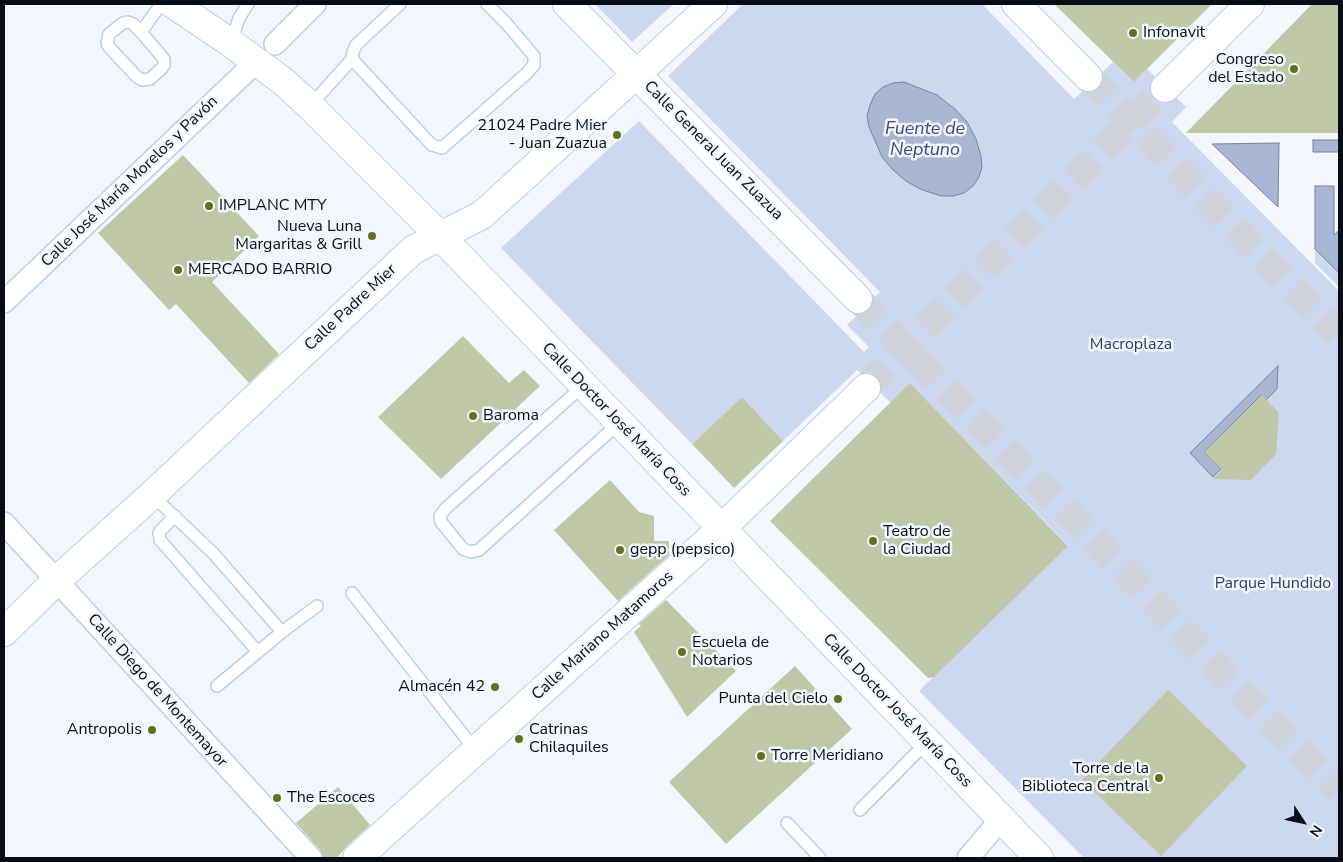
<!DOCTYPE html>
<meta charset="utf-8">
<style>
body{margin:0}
#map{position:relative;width:1343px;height:862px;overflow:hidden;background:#f3f6fc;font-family:"Nunito Sans",sans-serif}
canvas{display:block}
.frame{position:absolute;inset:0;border:5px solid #080c16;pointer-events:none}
.north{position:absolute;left:1278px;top:797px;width:50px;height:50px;-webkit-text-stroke:4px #f3f6fc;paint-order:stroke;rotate:125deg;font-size:14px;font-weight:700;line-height:20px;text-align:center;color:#080c16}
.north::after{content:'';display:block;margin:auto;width:18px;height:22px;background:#080c16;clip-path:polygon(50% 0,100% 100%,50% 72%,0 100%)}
</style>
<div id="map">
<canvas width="1343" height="862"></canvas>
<div class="frame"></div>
<div class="north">N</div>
</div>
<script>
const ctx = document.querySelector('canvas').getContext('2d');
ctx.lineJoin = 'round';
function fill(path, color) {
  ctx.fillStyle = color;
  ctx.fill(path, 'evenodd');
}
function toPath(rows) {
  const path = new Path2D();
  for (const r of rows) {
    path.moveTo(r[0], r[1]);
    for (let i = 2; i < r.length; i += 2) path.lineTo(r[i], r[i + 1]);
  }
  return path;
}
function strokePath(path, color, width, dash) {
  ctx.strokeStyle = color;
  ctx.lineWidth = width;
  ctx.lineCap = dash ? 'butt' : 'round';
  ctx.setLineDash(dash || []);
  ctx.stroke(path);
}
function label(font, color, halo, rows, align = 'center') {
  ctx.font = font + ' "Nunito Sans",sans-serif';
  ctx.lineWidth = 5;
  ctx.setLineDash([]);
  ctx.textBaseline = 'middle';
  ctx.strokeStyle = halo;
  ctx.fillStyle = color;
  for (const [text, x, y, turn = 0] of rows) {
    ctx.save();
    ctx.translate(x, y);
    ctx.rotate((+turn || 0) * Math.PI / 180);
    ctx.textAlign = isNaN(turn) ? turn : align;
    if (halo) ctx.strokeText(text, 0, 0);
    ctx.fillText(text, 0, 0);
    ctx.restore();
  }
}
fill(toPath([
 [595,4,674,4,632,42],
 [743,4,982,4,1074,99,1113,62,1134,82,1147,69,1186,107,1172,122,1339,291,1339,858,1084,858,919,691,1068,545,910,383,891,403,857,370,783,441,742,397,692,444,501,248,639,121,864,352,869,347,847,325,880,292,668,76],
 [1315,249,1339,273,1339,287,1315,263]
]), '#ccd8f0');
const water = toPath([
 [904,82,937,95,955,109,967,122,976,139,981,156,982,167,979,177,973,186,964,193,953,196,941,196,920,189,906,181,893,170,882,157,869,127,867,116,870,105,875,94,883,87,893,83,904,82],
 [1313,140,1339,140,1339,152,1313,152,1313,140],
 [1279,143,1278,207,1212,144,1279,143],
 [1315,186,1334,186,1334,235,1339,230,1339,273,1315,249,1315,186],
 [1278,366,1277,389,1266,400,1261,395,1204,452,1221,469,1213,477,1190,453,1278,366]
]);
fill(water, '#a8b6d3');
strokePath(water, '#78839a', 1);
fill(toPath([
 [1054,4,1212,4,1134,82],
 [1312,4,1339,4,1339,133,1186,133],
 [183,155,259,236,212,282,279,354,249,383,176,304,169,310,98,233],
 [463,336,509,383,524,370,540,386,441,479,378,417],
 [910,383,1068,546,934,677,928,678,770,521],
 [1262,395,1279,413,1276,454,1251,480,1213,479,1222,470,1204,452],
 [742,397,783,441,734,488,692,444],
 [610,480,639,512,654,516,654,541,669,541,669,555,618,601,554,530],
 [666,600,736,671,687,717,634,632,641,626,639,624],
 [795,666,852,729,726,844,669,782],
 [1168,690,1247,766,1161,856,1082,780],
 [338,787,370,825,347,846,337,858,323,858,320,850,296,823]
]), '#bfc7a7');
strokePath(toPath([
 [1088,77,1339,335],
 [858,299,1339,791],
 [866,388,1165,88]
]), '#d0d3da', 28, [28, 14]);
const lane = toPath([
 [400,4,356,45,353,52,352,59,428,141,432,145,442,148,526,74,534,65,534,56,506,23,487,4],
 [128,22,133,24,141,32,164,59,164,65,162,68,150,79,142,80,137,77,109,47,107,43,109,34,123,23,128,22],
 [141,32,161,4],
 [231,43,239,18,248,4],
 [310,106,352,59],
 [583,386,445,509,440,516,441,522,463,549,471,552,479,550,619,423],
 [152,495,213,553,282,632],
 [175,516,161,530,159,533,160,540,258,652],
 [352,593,476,751],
 [217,686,282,632,317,606],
 [860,810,927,742],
 [787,823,820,858]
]);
const street = toPath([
 [275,44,315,4],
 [4,302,256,62],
 [4,523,311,858],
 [968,858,1001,819]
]);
const secondary = toPath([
 [173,4,231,43,284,82,310,106,441,237,1039,858],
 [567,4,858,299],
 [1016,4,1088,77],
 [1165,88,1250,4],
 [4,632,57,580,152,495,413,250,482,215,713,4],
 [357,858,721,529,866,388]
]);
strokePath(lane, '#becdea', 14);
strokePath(street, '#becdea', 24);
strokePath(secondary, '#becdea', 30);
strokePath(lane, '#fff', 11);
strokePath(street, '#fff', 21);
strokePath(secondary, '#fff', 28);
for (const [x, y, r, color] of [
 [1133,33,5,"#63711d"],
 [1294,69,5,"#63711d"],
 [617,135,5,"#63711d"],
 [209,206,5,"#63711d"],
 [372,236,5,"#63711d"],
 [178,270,5,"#63711d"],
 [473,416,5,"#63711d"],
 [873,541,5,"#63711d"],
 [620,550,5,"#63711d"],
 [682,652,5,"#63711d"],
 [495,687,5,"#63711d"],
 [838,699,5,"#63711d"],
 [152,730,5,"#63711d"],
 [519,739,5,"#63711d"],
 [761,756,5,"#63711d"],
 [1159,778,5,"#63711d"],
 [277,798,5,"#63711d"]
]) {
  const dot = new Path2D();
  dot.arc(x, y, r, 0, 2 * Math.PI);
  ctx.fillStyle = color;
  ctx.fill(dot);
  strokePath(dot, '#f3f6fc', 2);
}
label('16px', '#080c16', '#f3f6fc', [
 ["Infonavit",1143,33],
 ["Congreso",1284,60,"right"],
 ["del Estado",1284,78,"right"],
 ["21024 Padre Mier",607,126,"right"],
 ["- Juan Zuazua",607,144,"right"],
 ["IMPLANC MTY",219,206],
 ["Nueva Luna",362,227,"right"],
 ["Margaritas & Grill",362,245,"right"],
 ["MERCADO BARRIO",188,270],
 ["Baroma",483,416],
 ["Teatro de",883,532],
 ["la Ciudad",883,550],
 ["gepp (pepsico)",630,550],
 ["Escuela de",692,643],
 ["Notarios",692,661],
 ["Almacén 42",485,687,"right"],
 ["Punta del Cielo",828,699,"right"],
 ["Antropolis",142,730,"right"],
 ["Catrinas",529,730],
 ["Chilaquiles",529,748],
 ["Torre Meridiano",771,756],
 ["Torre de la",1149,769,"right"],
 ["Biblioteca Central",1149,787,"right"],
 ["The Escoces",287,798]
], 'left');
label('16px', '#080c16', '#f3f6fc', [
 ["Calle General Juan Zuazua",713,151,45],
 ["Calle José María Morelos y Pavón",130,182,-44],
 ["Calle Padre Mier",351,308,-43],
 ["Calle Doctor José María Coss",616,420,46],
 ["Calle Mariano Matamoros",603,636,-42],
 ["Calle Diego de Montemayor",157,691,48],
 ["Calle Doctor José María Coss",897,711,46]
]);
label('16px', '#2a3c65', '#f3f6fc', [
 ["Macroplaza",1131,345],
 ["Parque Hundido",1273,584]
]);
label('italic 18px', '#394c76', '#f3f6fc', [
 ["Fuente de",925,130],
 ["Neptuno",925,151]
]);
</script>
